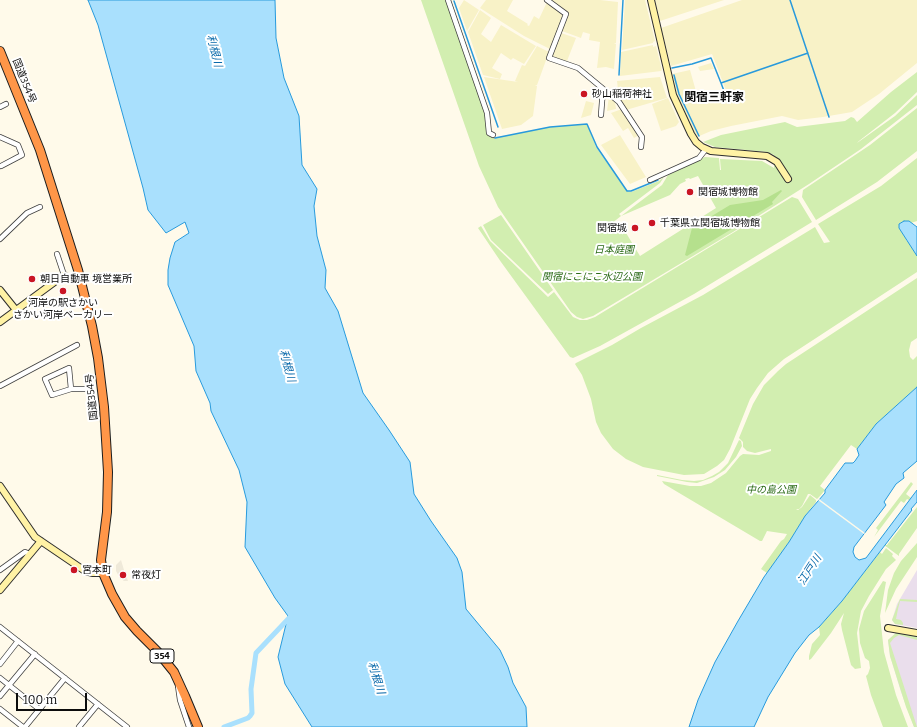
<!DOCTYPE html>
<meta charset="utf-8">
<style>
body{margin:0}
#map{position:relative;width:917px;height:727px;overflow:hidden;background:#fffaea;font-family:Bitter,serif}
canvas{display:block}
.scale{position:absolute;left:16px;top:693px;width:71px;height:18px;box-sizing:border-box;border:2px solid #0c0c0c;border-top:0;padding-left:5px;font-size:12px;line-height:14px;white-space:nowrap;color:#0c0c0c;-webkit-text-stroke:3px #fff;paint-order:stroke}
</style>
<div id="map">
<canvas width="917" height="727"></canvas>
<div class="scale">100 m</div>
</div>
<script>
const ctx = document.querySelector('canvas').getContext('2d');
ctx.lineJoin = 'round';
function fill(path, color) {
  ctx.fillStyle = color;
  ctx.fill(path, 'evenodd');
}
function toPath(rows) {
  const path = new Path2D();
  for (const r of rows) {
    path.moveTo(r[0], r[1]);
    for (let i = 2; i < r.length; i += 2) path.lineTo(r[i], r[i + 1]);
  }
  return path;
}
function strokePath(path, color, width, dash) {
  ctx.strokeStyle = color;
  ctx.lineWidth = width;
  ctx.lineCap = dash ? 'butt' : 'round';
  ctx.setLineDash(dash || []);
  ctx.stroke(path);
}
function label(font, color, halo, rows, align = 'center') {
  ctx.font = font + ' Bitter,"Noto Sans JP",serif';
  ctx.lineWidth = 4;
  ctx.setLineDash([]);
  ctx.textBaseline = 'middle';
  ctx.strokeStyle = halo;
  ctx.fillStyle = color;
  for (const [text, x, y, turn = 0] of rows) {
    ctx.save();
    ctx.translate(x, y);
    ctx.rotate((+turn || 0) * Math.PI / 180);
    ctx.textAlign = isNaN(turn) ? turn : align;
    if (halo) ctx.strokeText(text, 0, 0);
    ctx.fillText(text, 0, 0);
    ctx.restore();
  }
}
fill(toPath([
 [917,570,917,628,895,624,892,620,897,604],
 [897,632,917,636,917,727,914,727,901,692,890,656,888,640]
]), '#eadeec');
fill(toPath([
 [464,0,479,10,467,31,459,8],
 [486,0,513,0,507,11,528,24,527,25,529,26,534,16,539,19,547,2,563,14,563,16,550,49,524,36,480,8],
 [550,0,600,0,618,2,616,43,614,43,616,44,614,69,606,67,597,68,600,42,589,40,590,34,583,32,581,38,562,31,561,30,568,12],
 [625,0,645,0,655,41,653,42,653,43,622,50],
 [655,0,724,0,660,21],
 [742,0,917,0,917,63,879,94,852,112,823,117,798,120,782,116,731,126,711,131,697,137,693,130,682,107,676,93,672,74,690,70,699,102,727,93,712,54,671,66,661,28],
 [480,10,491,18,481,34,491,42,501,25,536,46,524,64,513,58,511,60,501,53,492,68,502,74,500,79,483,75,468,32],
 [561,33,576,38,567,61,557,59,552,55,559,35],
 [653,45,653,47,656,46,662,70,661,71,620,76,621,52],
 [537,46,549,52,537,85,535,85,537,86,533,116,521,125,502,129,484,77,518,82,515,81,522,65,525,66],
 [711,63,714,69,700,71,698,67],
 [660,77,667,98,626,110,619,98,617,81],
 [609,96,615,102,616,109,607,111],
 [668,98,679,122,676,126,661,131,652,104],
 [586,101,594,103,591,115,581,118],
 [622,109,639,135,634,138,628,128,623,131,611,113],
 [620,135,646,177,630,184,601,145]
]), '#f8f2c7');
fill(toPath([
 [421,0,446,0,485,113,492,136,495,138,550,127,587,124,596,147,627,191,631,192,659,181,664,177,660,183,619,214,621,216,662,185,668,175,705,157,719,158,720,170,721,170,720,159,762,161,774,168,774,155,767,152,715,147,703,142,721,135,785,122,797,127,845,121,851,117,854,118,857,122,891,92,917,72,917,92,895,113,859,141,857,143,895,116,917,95,917,105,861,149,809,184,733,232,593,316,583,319,577,317,571,312,498,207,479,166],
 [698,176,716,208,640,256,620,223,613,227,611,224,621,216,670,195,680,184,686,181,685,179,689,178,690,179],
 [917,108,917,151,877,182,816,220,802,197,803,190,870,145],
 [917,158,917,221,911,223,909,221,906,240,910,244,917,256,917,272,784,359,768,373,757,388,750,399,730,449,724,460,717,466,704,474,684,475,643,467,626,459,613,449,601,433,596,422,591,399,582,375,575,364,576,363,612,345,641,328,703,295,815,227,824,243,830,242,818,224,881,186],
 [792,197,798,199,812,222,694,294,600,346,573,358,570,357,501,262,478,228,481,226,490,241,548,297,554,292,573,317,580,320,587,320,595,317],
 [501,215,553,290,548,294,491,240,483,225],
 [917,278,917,338,911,342,909,350,910,357,913,360,917,356,917,387,876,424,857,449,851,445,820,486,825,490,820,496,817,499,810,494,808,494,802,506,799,509,796,509,798,510,802,507,810,495,816,500,816,502,805,516,789,542,767,573,761,569,781,541,784,539,787,534,767,531,762,541,760,541,664,484,662,481,690,486,701,486,711,483,726,473,740,456,743,454,759,455,771,451,771,449,755,453,747,451,743,447,743,442,739,438,753,404,764,385,778,371,786,364],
 [739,440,741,441,742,446,736,457,725,470,714,477,697,483,687,482,657,476,657,475,682,480,694,481,703,480,712,476,719,472,728,463],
 [911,482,913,484,906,494,911,498,909,500,907,499,904,503,901,501,874,537,878,530,876,528],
 [917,507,917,528,899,554,899,556,884,545,887,545],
 [917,543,917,557,896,589,885,613,888,590,894,573,901,561],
 [886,548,893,554,892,556,896,560,886,569,869,596,861,611,857,633,861,668,855,669,851,665,842,630,841,624,844,613,831,633,811,659,809,660,809,656,812,644,820,635,819,627,842,601,880,552,882,554],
 [883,581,886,582,880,616,884,652,896,695,908,727,883,727,871,695,866,676,868,674,870,668,869,661,865,658,860,643,859,629,864,611],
 [900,599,917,600,917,602,900,601,898,609,896,619,901,620,903,623,903,625,895,624,892,620],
 [897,632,917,636,917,640,899,635,894,638,890,643,917,727,914,727,906,707,890,656,888,640]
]), '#d2eeb0');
fill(toPath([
 [781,190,782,191,772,202,773,204,687,256,685,255,692,228,730,205,763,200]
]), '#b5e08d');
fill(toPath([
 [121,560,124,570,128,581,124,581,120,578,116,571,116,565]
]), '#efe9d9');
const water = toPath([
 [88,0,275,0,276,38,284,78,299,116,302,165,317,189,314,206,317,236,326,270,325,288,338,311,363,393,389,430,410,462,414,494,431,521,457,558,462,572,466,609,500,650,508,667,513,683,526,707,527,727,312,727,285,684,278,657,288,616,275,598,245,547,247,502,239,470,211,411,210,403,196,371,194,346,168,285,168,270,170,258,175,242,189,233,185,222,166,233,148,210,143,188,98,25,88,0],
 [904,221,909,221,917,227,917,256,899,228,899,224,904,221],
 [917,387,917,461,903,473,904,478,896,484,884,502,886,505,854,547,853,552,855,557,859,560,866,558,917,490,917,502,911,509,912,510,842,601,819,627,809,635,795,653,768,697,754,727,689,727,698,700,715,662,738,621,764,577,789,542,805,516,825,493,825,490,845,463,853,463,855,461,859,455,857,449,876,424,917,387]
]);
fill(water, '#a9e0fd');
strokePath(water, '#289adc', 1);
fill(toPath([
 [819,499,865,533,864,534,818,500]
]), '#fffaea');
strokePath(toPath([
 [790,0,829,117],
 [454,1,498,127],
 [672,68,692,64,711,58,721,83,808,53],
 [619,75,623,0],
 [674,75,679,94,699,136],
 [700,103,724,91,721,83],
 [495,138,550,127,587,124,597,147,627,191,631,191,658,180]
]), '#289adc', 1.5);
strokePath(toPath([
 [224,727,248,718,250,716,252,713,251,689,256,653,291,616]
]), '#a9e0fd', 5);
const street = toPath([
 [448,0,487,113,489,133,493,135],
 [547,0,566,14,549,58,578,68,619,102,642,137,641,147],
 [0,107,6,104],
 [601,115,603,89],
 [0,137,18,145,22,155,1,166],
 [650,180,699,158,706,149],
 [0,239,27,213,40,207],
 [57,254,64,275],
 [0,386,77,345],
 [71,389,69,368,45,379,52,395,71,389,86,389],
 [0,570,25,552,30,554],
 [0,627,127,727],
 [0,664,18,641],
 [0,678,39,709],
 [178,686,180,700,189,727],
 [0,696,35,654],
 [0,709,23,727],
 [25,727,65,678],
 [79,727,98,704]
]);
const secondary = toPath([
 [651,0,673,95,691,134,696,142,702,147,711,151,767,156,777,162,788,179],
 [0,290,16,310],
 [0,322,64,275],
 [0,486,35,537,85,571,93,573,103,573],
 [0,590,41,541],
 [888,628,917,633]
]);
const highway = toPath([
 [0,51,40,150,78,270,92,326,98,358,104,407,108,472,107,512,101,560,103,573,112,594,125,617,137,631,157,651,174,672,185,696,198,727]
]);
strokePath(street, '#3f3f3f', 6);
strokePath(secondary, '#2e2e2e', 8);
strokePath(highway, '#1d1d1d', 10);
strokePath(street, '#fff', 4.5);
strokePath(secondary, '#fff2a5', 6);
strokePath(highway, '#ff9648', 8);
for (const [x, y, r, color] of [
 [584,94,4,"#ca1524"],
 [690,192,4,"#ca1524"],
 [652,223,4,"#ca1524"],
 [635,228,4,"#ca1524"],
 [32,279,4,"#ca1524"],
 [63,291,4,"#ca1524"],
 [74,570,4,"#ca1524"],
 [123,575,4,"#ca1524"]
]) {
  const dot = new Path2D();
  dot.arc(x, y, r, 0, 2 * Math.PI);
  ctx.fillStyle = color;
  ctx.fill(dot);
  strokePath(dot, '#fff', 1.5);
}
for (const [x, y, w] of [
 [162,656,24]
]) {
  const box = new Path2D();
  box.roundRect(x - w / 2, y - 7, w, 14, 3);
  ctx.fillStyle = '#fff';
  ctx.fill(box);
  strokePath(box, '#0c0c0c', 1);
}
label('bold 9px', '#0c0c0c', null, [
 ["354",162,656]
]);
label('10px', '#0c0c0c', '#fff', [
 ["国道354号",24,81,68],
 ["国道354号",92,397,-96]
]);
label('10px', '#0c0c0c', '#fff', [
 ["砂山稲荷神社",592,94],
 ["関宿城博物館",698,192],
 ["千葉県立関宿城博物館",660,223],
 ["関宿城",627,228,"right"],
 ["朝日自動車 境営業所",40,279],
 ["河岸の駅さかい",63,303,"center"],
 ["さかい河岸ベーカリー",63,315,"center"],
 ["宮本町",82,570],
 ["常夜灯",131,575]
], 'left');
label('italic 10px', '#2a6a16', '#fff', [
 ["日本庭園",614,250],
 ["関宿にこにこ水辺公園",592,277],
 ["中の島公園",771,490]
]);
label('italic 11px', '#0869aa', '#fff', [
 ["利根川",214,51,76],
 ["利根川",287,366,75],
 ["江戸川",810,570,-57],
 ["利根川",376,678,73]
]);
label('bold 12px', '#0c0c0c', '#fff', [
 ["関宿三軒家",714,98]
]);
</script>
